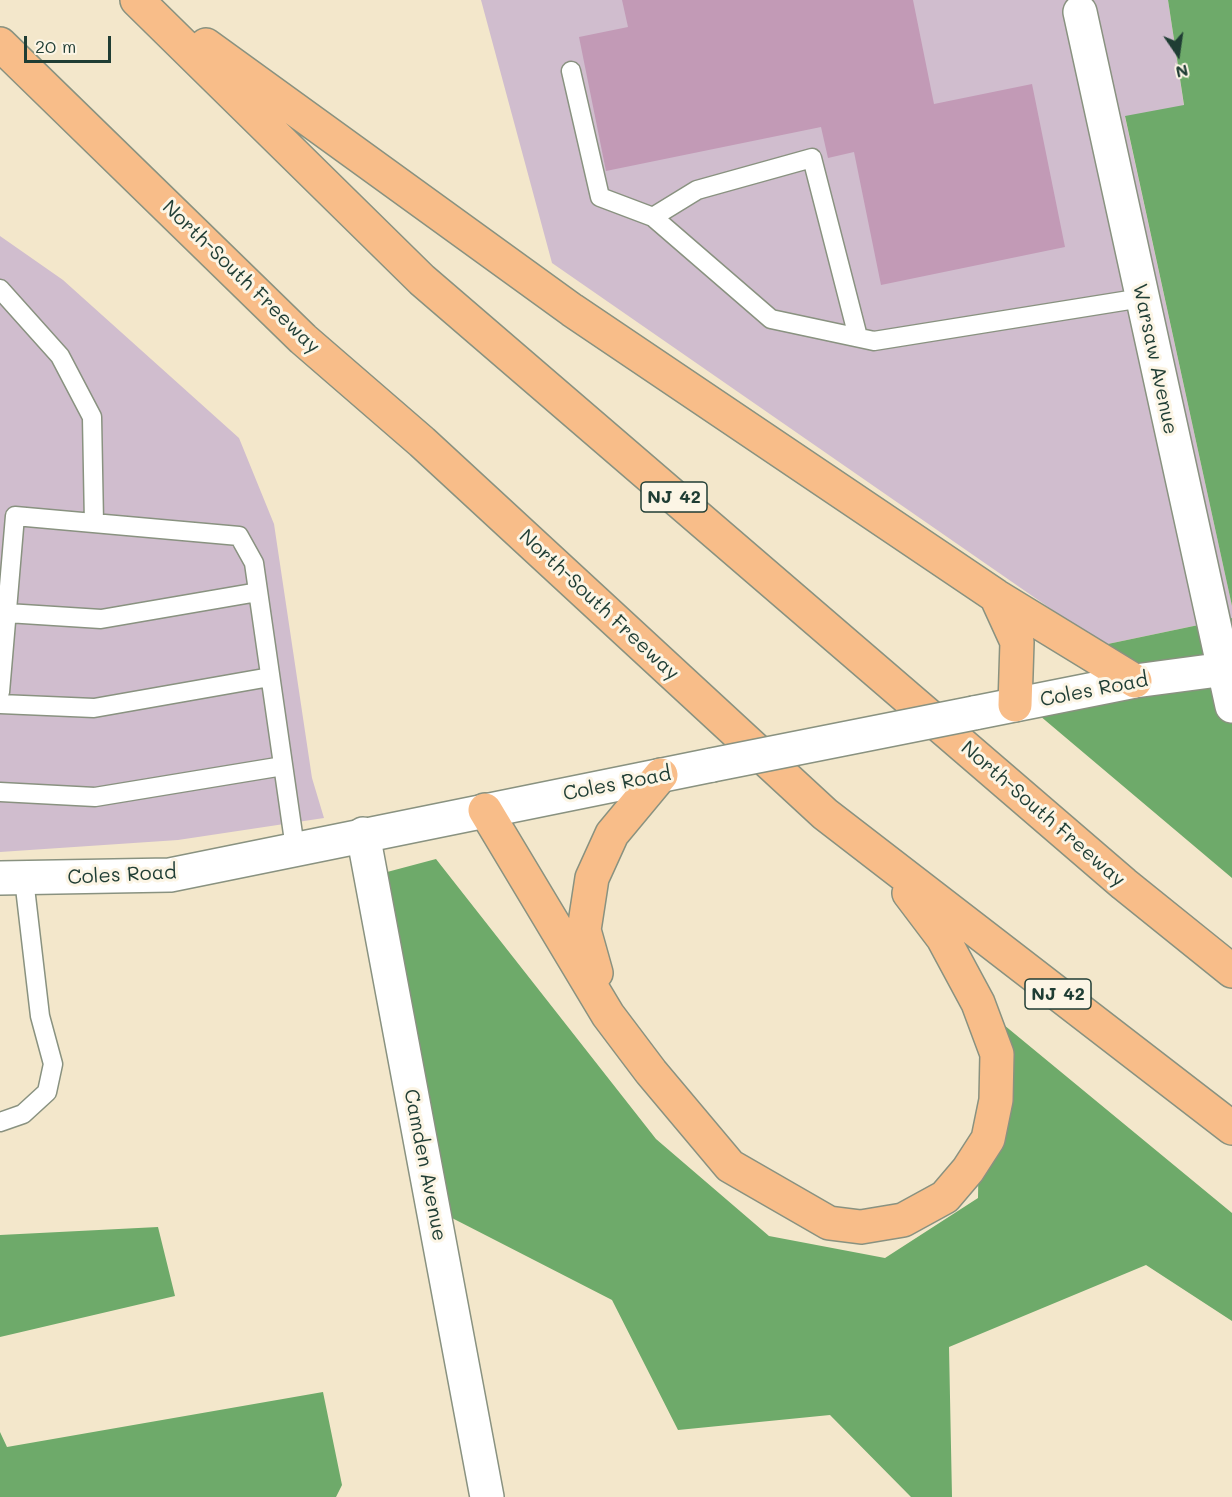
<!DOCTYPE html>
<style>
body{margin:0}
#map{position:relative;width:1232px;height:1497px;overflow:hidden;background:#f3e7cb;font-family:Mali,sans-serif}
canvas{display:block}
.north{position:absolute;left:1148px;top:24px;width:60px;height:60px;-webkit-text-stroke:4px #fcf5e5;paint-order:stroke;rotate:167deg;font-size:16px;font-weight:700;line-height:24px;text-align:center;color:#1f3d34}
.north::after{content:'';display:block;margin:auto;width:21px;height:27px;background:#1f3d34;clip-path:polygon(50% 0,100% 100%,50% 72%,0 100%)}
.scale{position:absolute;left:24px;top:36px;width:87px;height:27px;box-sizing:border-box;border:3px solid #1f3d34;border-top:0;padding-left:8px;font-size:18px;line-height:21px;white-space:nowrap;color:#1f3d34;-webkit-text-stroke:4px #fcf5e5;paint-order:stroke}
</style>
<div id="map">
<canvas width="1232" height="1497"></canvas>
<div class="north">N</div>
<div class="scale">20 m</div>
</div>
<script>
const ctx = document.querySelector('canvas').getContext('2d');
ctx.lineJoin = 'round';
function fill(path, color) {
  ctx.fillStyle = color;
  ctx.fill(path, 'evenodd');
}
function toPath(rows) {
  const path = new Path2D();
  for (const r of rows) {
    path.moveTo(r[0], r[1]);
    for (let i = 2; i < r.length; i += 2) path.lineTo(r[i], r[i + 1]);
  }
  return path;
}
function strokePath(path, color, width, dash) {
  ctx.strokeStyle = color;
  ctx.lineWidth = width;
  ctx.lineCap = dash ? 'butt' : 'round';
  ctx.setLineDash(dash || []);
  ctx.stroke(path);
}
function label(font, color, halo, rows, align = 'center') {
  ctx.font = font + ' Mali,sans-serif';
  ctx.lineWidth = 6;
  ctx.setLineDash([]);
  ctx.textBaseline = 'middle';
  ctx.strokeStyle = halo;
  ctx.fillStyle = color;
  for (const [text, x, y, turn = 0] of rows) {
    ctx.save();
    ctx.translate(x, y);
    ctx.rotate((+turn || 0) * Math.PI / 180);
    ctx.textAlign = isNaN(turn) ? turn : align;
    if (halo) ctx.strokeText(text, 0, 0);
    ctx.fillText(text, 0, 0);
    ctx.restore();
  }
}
fill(toPath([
 [481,0,1168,0,1184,106,1125,117,1232,606,1232,618,1103,645,552,263],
 [0,236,63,280,239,438,274,524,312,778,324,818,178,840,0,852]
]), '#d0bdce');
fill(toPath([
 [1168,0,1232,0,1232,606,1125,116,1184,105],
 [1232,618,1232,878,1033,710,1080,699,1103,645],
 [436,859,656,1139,769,1236,885,1258,978,1198,981,1006,1232,1213,1232,1321,1146,1265,949,1347,952,1497,911,1497,830,1415,678,1430,612,1300,452,1218,357,880],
 [158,1227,175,1296,0,1337,0,1235],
 [323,1392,342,1485,336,1497,0,1497,0,1432,7,1447]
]), '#6eaa6a');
fill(toPath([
 [622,0,913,0,934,104,1032,84,1065,247,881,285,854,152,828,158,821,127,606,171,579,37,628,27]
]), '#c29ab6');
const service = toPath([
 [571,71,600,197,653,217,771,319,874,341,1142,298],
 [653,217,697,190,812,158,858,337],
 [0,289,60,356,92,417,94,523],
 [7,613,101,619,258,592],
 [0,692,15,516,239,536,254,563,295,848],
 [0,704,94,708,270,677],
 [0,792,95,797,283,766],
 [0,1122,23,1114,47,1092,53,1064,40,1016,24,879]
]);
const minor = toPath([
 [1080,12,1232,706],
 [363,834,487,1497]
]);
const tertiary = toPath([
 [974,713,1135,681,1232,668],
 [0,878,170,875,712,765]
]);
const motorway = toPath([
 [137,0,422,280,1124,884,1232,971],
 [0,44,303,339,422,442,825,814,1232,1128],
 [206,45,572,310,996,596,1135,681],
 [996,596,1017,642,1015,705],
 [485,810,608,1015,651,1072,730,1166,829,1223,861,1227,903,1220,945,1197,968,1170,988,1139,996,1100,997,1054,978,1003,943,938,909,893],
 [596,973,584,930,592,878,612,834,661,775]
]);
strokePath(service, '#899280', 21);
strokePath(minor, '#899280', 36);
strokePath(tertiary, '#899280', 36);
strokePath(motorway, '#899280', 36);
strokePath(service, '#fff', 18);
strokePath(minor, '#fff', 33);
strokePath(tertiary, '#fff', 33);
strokePath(motorway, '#f8bd89', 33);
const tertiaryBridge = toPath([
 [712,765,974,713]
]);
strokePath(tertiaryBridge, '#899280', 36, []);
strokePath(tertiaryBridge, '#fff', 33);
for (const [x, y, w] of [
 [674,497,66],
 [1058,994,66]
]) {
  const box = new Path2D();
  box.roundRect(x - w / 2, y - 15, w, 30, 4.5);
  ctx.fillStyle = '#fcf5e5';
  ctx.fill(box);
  strokePath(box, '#1f3d34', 1.5);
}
label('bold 18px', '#1f3d34', null, [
 ["NJ 42",674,497],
 ["NJ 42",1058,994]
]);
label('20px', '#1f3d34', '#fcf5e5', [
 ["North-South Freeway",241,277,44],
 ["Warsaw Avenue",1155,359,78],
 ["North-South Freeway",599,605,43],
 ["Coles Road",1094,690,-11],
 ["Coles Road",617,784,-11],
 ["North-South Freeway",1043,814,41],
 ["Coles Road",122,875,-3],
 ["Camden Avenue",425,1165,79]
]);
</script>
